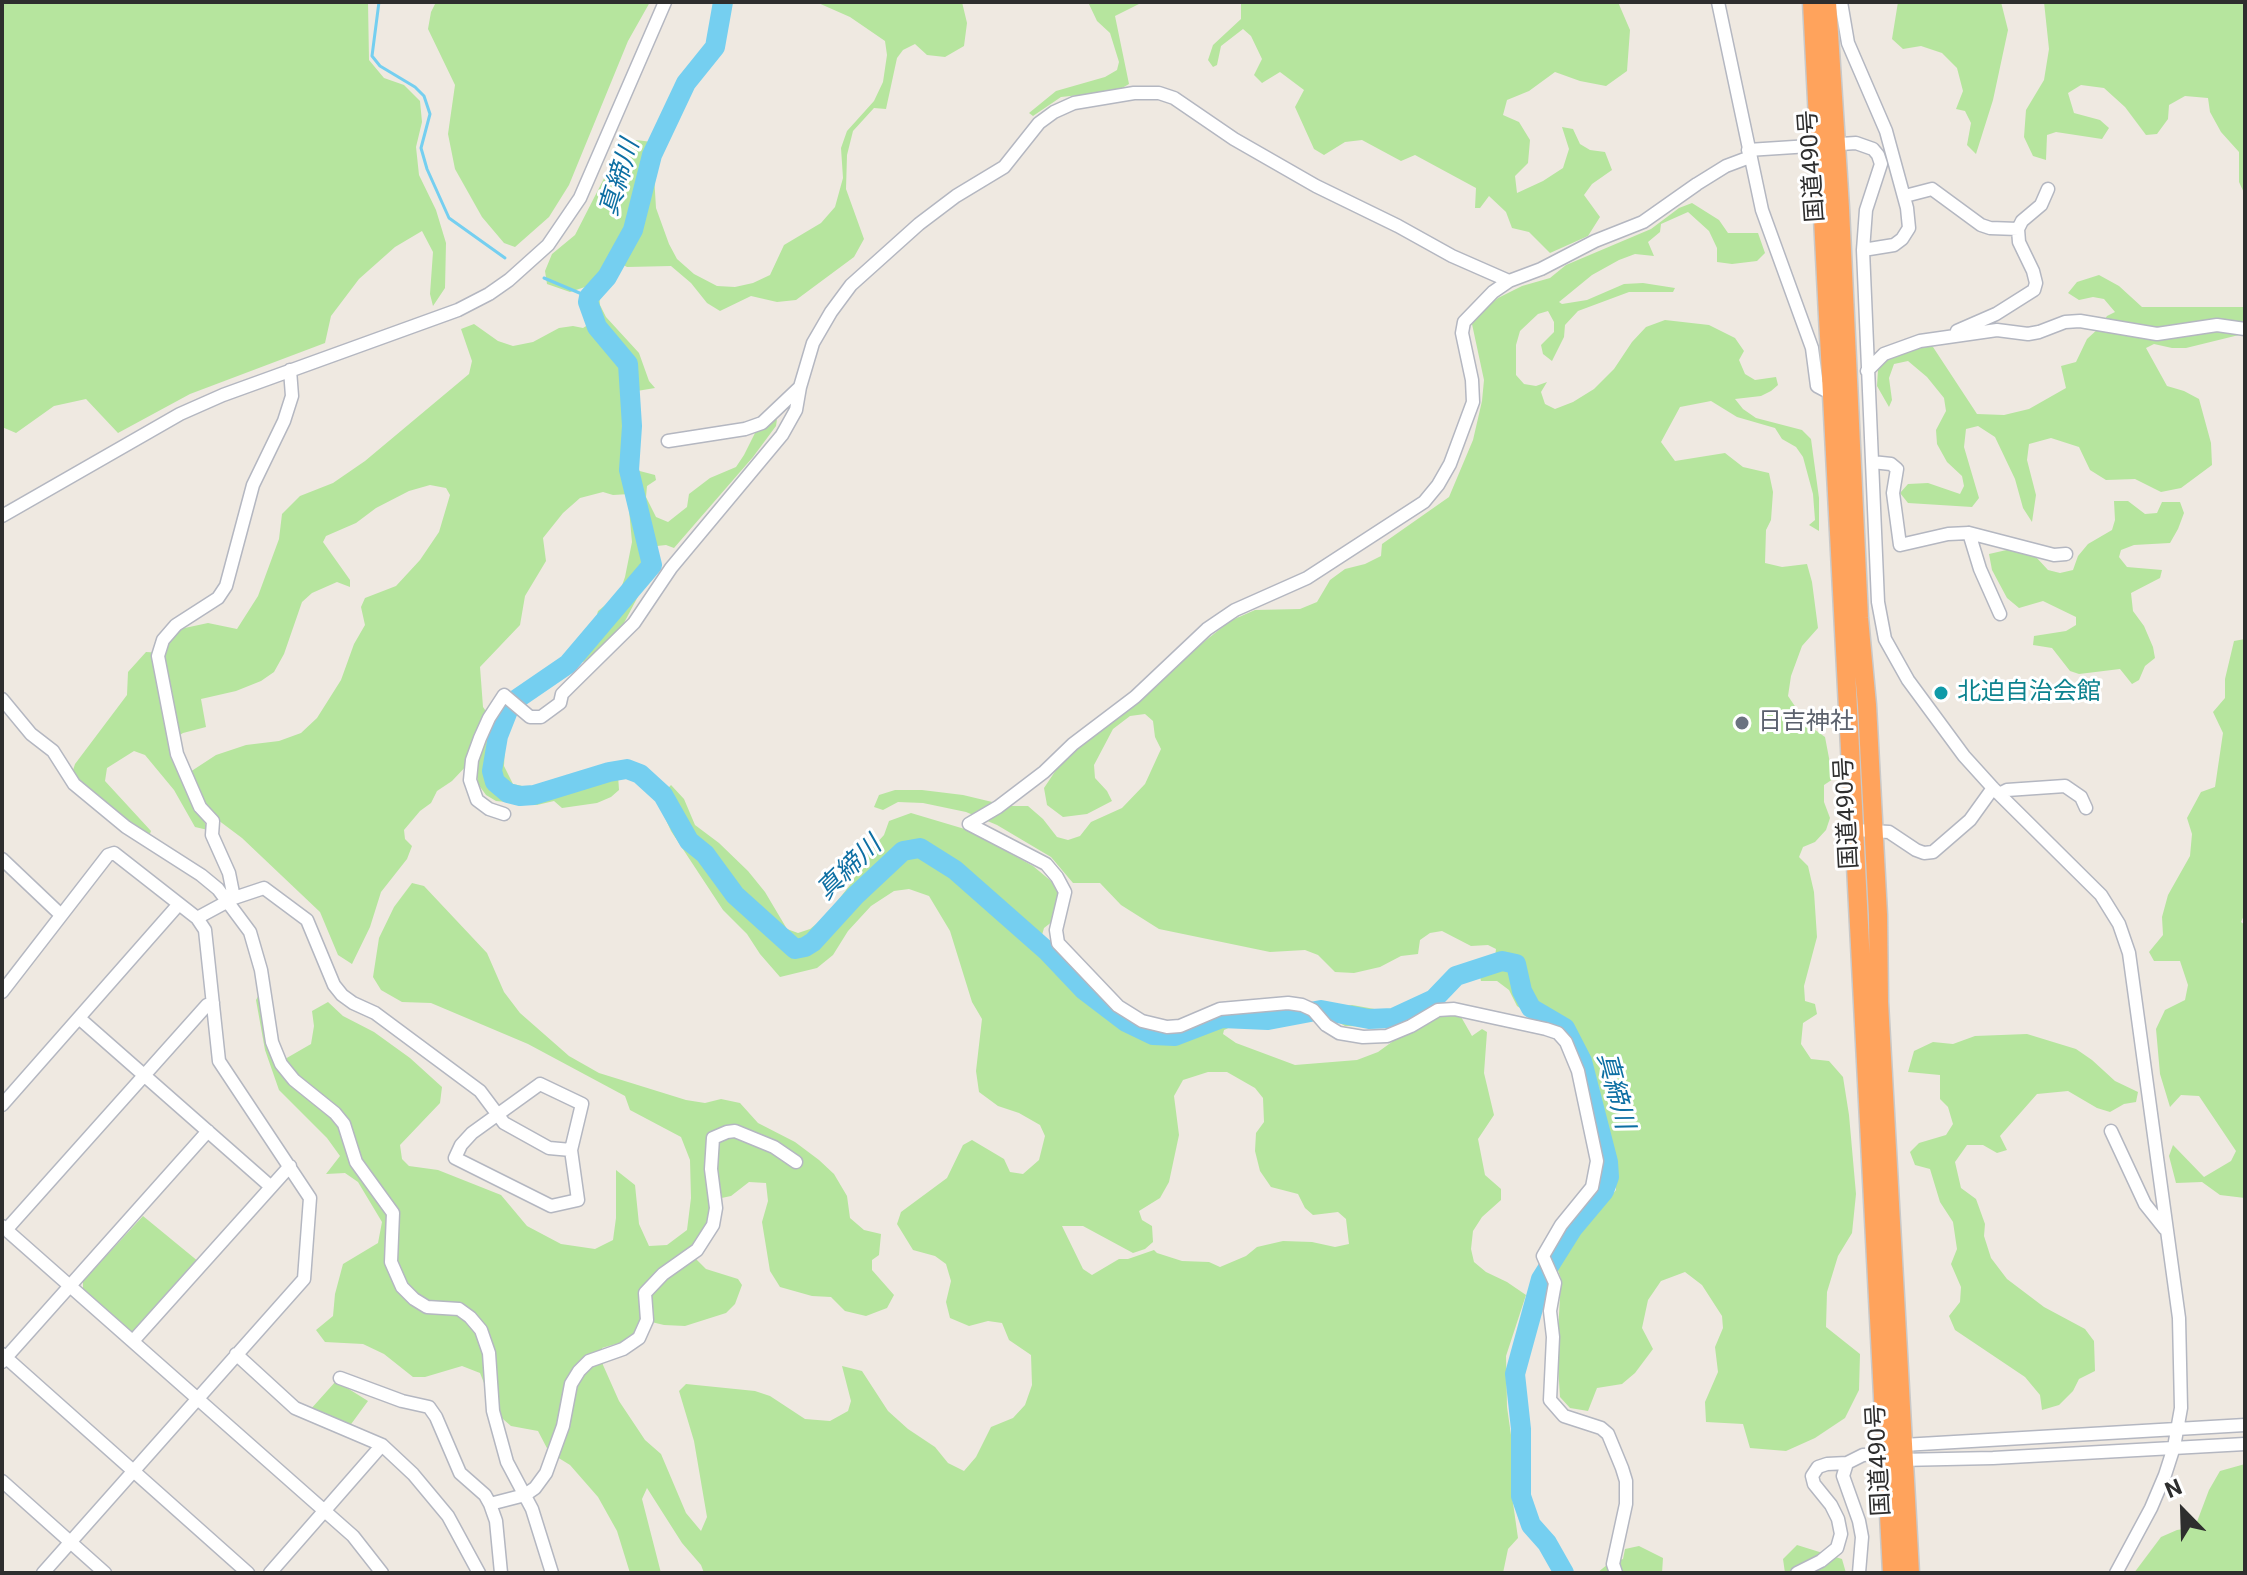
<!DOCTYPE html>
<meta charset="utf-8">
<style>
body{margin:0}
#map{position:relative;width:2247px;height:1575px;overflow:hidden;background:#efe9e1;font-family:Roboto,sans-serif}
canvas{display:block}
.frame{position:absolute;inset:0;border:4px solid #2e2e2e;pointer-events:none}
.north{position:absolute;left:2143px;top:1471px;width:80px;height:80px;-webkit-text-stroke:6px #fff;paint-order:stroke;rotate:337deg;font-size:22px;font-weight:700;line-height:32px;text-align:center;color:#2e2e2e}
.north::after{content:'';display:block;margin:auto;width:28px;height:36px;background:#2e2e2e;clip-path:polygon(50% 0,100% 100%,50% 72%,0 100%)}
</style>
<div id="map">
<canvas width="2247" height="1575"></canvas>
<div class="frame"></div>
<div class="north">N</div>
</div>
<script>
const ctx = document.querySelector('canvas').getContext('2d');
ctx.lineJoin = 'round';
function fill(path, color) {
  ctx.fillStyle = color;
  ctx.fill(path, 'evenodd');
}
function toPath(rows) {
  const path = new Path2D();
  for (const r of rows) {
    path.moveTo(r[0], r[1]);
    for (let i = 2; i < r.length; i += 2) path.lineTo(r[i], r[i + 1]);
  }
  return path;
}
function strokePath(path, color, width, dash) {
  ctx.strokeStyle = color;
  ctx.lineWidth = width;
  ctx.lineCap = dash ? 'butt' : 'round';
  ctx.setLineDash(dash || []);
  ctx.stroke(path);
}
function label(font, color, halo, rows, align = 'center') {
  ctx.font = font + ' Roboto,"Noto Sans JP",sans-serif';
  ctx.lineWidth = 6;
  ctx.setLineDash([]);
  ctx.textBaseline = 'middle';
  ctx.strokeStyle = halo;
  ctx.fillStyle = color;
  for (const [text, x, y, turn = 0] of rows) {
    ctx.save();
    ctx.translate(x, y);
    ctx.rotate((+turn || 0) * Math.PI / 180);
    ctx.textAlign = isNaN(turn) ? turn : align;
    if (halo) ctx.strokeText(text, 0, 0);
    ctx.fillText(text, 0, 0);
    ctx.restore();
  }
}
fill(toPath([
 [2,2,368,2,369,60,384,78,404,85,420,101,422,122,416,147,419,175,436,210,446,243,445,288,433,306,430,294,433,252,422,231,395,247,359,279,331,316,325,343,190,394,118,433,86,399,54,406,16,433,2,427],
 [436,2,650,2,628,41,569,185,549,217,515,247,504,243,482,217,455,169,448,134,455,85,428,29,431,12],
 [816,2,962,2,967,23,964,46,945,57,927,55,915,44,903,50,897,58,886,109,874,108,853,131,847,155,846,189,864,239,854,257,796,300,777,302,751,296,720,311,707,303,691,283,671,266,627,267,612,259,594,284,570,292,547,284,545,271,552,254,575,235,617,153,636,140,652,142,656,208,669,244,677,259,694,274,717,286,735,287,753,283,770,275,784,245,821,223,835,207,843,178,841,148,847,131,874,101,883,82,887,55,885,41,850,17],
 [1088,2,1143,2,1115,16,1129,84,1117,91,1061,97,1033,116,1029,113,1056,91,1105,77,1117,70,1119,62,1110,33,1097,21],
 [1241,2,1618,2,1630,30,1627,71,1606,86,1580,81,1555,72,1529,91,1507,100,1503,115,1519,122,1530,140,1528,163,1515,176,1517,193,1543,181,1563,168,1569,149,1562,127,1573,129,1580,144,1590,150,1605,152,1612,170,1592,184,1584,195,1600,217,1588,236,1550,253,1529,232,1512,228,1506,212,1489,196,1480,208,1475,208,1476,188,1415,155,1401,161,1362,140,1345,142,1324,155,1314,149,1295,107,1304,90,1280,72,1262,83,1254,75,1262,59,1251,36,1243,29,1221,46,1217,65,1213,67,1208,60,1213,45,1241,19],
 [1898,2,2001,2,2008,30,1993,100,1976,154,1967,145,1971,123,1965,111,1956,109,1963,91,1957,68,1942,53,1921,46,1903,49,1892,39],
 [2044,2,2245,2,2245,195,2239,182,2239,152,2221,132,2210,112,2208,98,2185,96,2169,105,2168,119,2157,134,2146,135,2125,107,2104,88,2081,85,2068,93,2074,113,2100,120,2109,128,2102,139,2056,132,2047,135,2046,160,2033,156,2024,137,2026,110,2044,80,2049,49],
 [1692,203,1719,220,1728,233,1758,233,1765,253,1757,261,1732,264,1717,262,1717,248,1709,231,1688,212,1661,224,1660,232,1648,242,1654,256,1635,254,1619,260,1592,275,1559,302,1562,304,1587,300,1624,284,1643,283,1675,288,1673,292,1629,292,1578,311,1565,325,1564,337,1552,361,1543,354,1541,345,1554,332,1554,322,1548,311,1538,314,1520,331,1516,345,1516,375,1524,384,1536,386,1547,382,1541,392,1545,404,1555,409,1573,402,1594,389,1614,369,1632,342,1646,327,1665,320,1709,325,1735,338,1744,351,1739,360,1745,374,1755,380,1776,377,1778,385,1771,391,1761,396,1735,399,1743,409,1756,418,1802,430,1811,439,1819,498,1819,531,1809,525,1815,520,1813,494,1803,457,1796,447,1782,439,1775,428,1737,417,1711,401,1680,407,1661,442,1675,461,1725,453,1743,467,1769,473,1773,492,1771,520,1766,530,1765,563,1782,567,1807,564,1812,582,1818,628,1802,646,1791,676,1788,696,1807,724,1825,737,1833,779,1824,785,1824,802,1830,818,1826,830,1815,842,1803,847,1799,857,1808,866,1814,892,1817,937,1804,986,1805,1001,1815,1004,1817,1014,1803,1023,1801,1044,1811,1059,1829,1061,1843,1077,1849,1115,1856,1194,1852,1233,1838,1256,1827,1292,1826,1327,1860,1354,1859,1390,1845,1418,1815,1438,1786,1451,1750,1448,1743,1424,1706,1422,1705,1402,1718,1372,1715,1347,1723,1328,1722,1316,1702,1285,1685,1272,1661,1281,1648,1300,1642,1328,1653,1349,1635,1373,1622,1384,1597,1388,1588,1411,1570,1408,1560,1397,1557,1350,1561,1279,1556,1265,1568,1247,1616,1190,1613,1159,1599,1088,1576,1032,1556,1016,1531,1015,1517,1006,1509,990,1497,981,1481,981,1479,972,1494,966,1496,949,1488,945,1471,946,1442,931,1430,933,1420,940,1418,954,1401,956,1380,967,1354,973,1335,972,1318,955,1305,950,1270,952,1159,929,1121,905,1100,883,1073,883,1051,857,997,825,966,812,923,803,898,802,883,810,874,807,879,795,895,790,922,790,963,795,1009,806,1028,806,1043,819,1057,837,1068,840,1080,836,1091,822,1122,808,1145,784,1161,749,1155,737,1153,721,1145,714,1130,716,1113,729,1094,765,1095,778,1107,791,1112,801,1087,814,1063,817,1047,805,1044,788,1062,761,1143,698,1165,673,1230,621,1255,610,1300,609,1317,602,1330,580,1345,569,1365,564,1381,556,1382,544,1449,497,1473,440,1482,401,1484,380,1472,324,1480,313,1498,298,1522,286,1550,278,1566,265,1651,229,1679,208],
 [2099,275,2119,286,2142,307,2245,307,2243,334,2186,348,2172,348,2154,344,2146,348,2167,386,2184,391,2199,399,2211,443,2212,465,2181,488,2161,492,2135,479,2106,480,2090,470,2079,447,2051,438,2029,444,2027,460,2036,495,2032,522,2023,508,2015,479,1995,437,1978,426,1966,429,1964,447,1979,498,1972,507,1908,503,1900,493,1908,484,1928,483,1960,494,1964,486,1962,476,1947,462,1937,444,1936,430,1946,411,1944,398,1927,377,1908,361,1894,364,1889,378,1892,400,1889,407,1877,386,1878,370,1887,357,1922,346,1933,347,1977,414,2004,415,2029,409,2066,388,2061,366,2076,362,2087,339,2099,328,2107,316,2115,312,2104,299,2093,297,2079,300,2068,293,2077,282],
 [599,292,600,305,606,317,639,353,649,381,655,388,637,391,628,424,632,469,655,475,656,480,647,486,646,497,656,517,668,522,687,507,689,494,710,478,736,467,744,455,756,431,777,419,776,426,753,457,674,548,666,545,657,546,655,564,624,623,589,660,580,663,574,653,594,625,598,611,619,594,625,577,632,542,628,499,630,494,613,495,603,492,580,498,563,513,543,538,546,561,525,596,520,625,480,667,483,707,494,723,506,723,504,766,513,784,532,788,618,775,619,790,611,797,597,803,562,808,554,801,537,805,496,801,486,795,478,784,476,767,469,763,452,781,437,791,431,803,420,811,404,830,405,839,412,846,407,859,381,892,370,927,352,964,338,955,320,912,242,838,214,817,202,802,190,772,216,755,246,745,279,741,301,733,317,718,341,680,354,644,365,625,361,607,365,598,396,586,420,560,439,532,450,495,446,488,430,485,409,491,376,508,356,523,326,536,323,542,350,580,350,587,337,582,312,593,302,602,284,654,274,672,261,681,236,691,201,699,206,727,183,733,169,742,208,830,195,827,174,790,145,755,134,751,107,768,105,781,151,831,148,839,71,776,75,764,127,695,128,672,146,652,164,653,165,640,180,629,208,623,237,629,258,596,279,539,282,514,300,496,333,483,365,461,469,374,472,361,461,329,474,324,498,341,513,346,533,342,559,328,573,326,583,328,594,321,592,307,594,297],
 [2114,501,2128,501,2145,514,2157,513,2162,502,2180,502,2184,513,2178,529,2170,543,2134,545,2121,550,2119,557,2127,567,2162,570,2160,578,2131,593,2133,611,2144,626,2153,647,2155,658,2145,666,2139,680,2132,684,2120,669,2079,674,2070,671,2052,648,2033,645,2034,636,2066,631,2076,625,2076,617,2043,601,2019,608,2007,598,1992,570,1989,554,2011,549,2036,557,2048,570,2060,573,2073,570,2078,556,2088,544,2112,530,2115,520],
 [2245,639,2245,913,2241,922,2245,925,2245,1198,2220,1195,2202,1182,2176,1183,2169,1156,2173,1145,2204,1177,2231,1161,2236,1151,2199,1096,2181,1095,2170,1107,2160,1074,2156,1029,2165,1010,2185,1000,2188,985,2180,961,2154,961,2149,952,2163,935,2162,917,2168,895,2190,856,2192,834,2187,818,2201,792,2215,787,2223,733,2213,712,2225,698,2225,679,2234,641],
 [671,785,684,799,695,825,719,843,748,871,765,892,787,929,798,933,810,929,825,917,853,881,863,858,884,835,889,821,911,813,968,830,1033,866,1051,881,1058,893,1053,921,1044,928,1042,935,1049,946,1098,995,1122,1025,1157,1042,1178,1041,1200,1036,1216,1024,1226,1012,1305,1009,1314,1020,1276,1026,1233,1026,1224,1030,1223,1034,1236,1043,1295,1065,1357,1060,1378,1052,1396,1039,1396,1027,1345,1026,1328,1016,1330,1008,1352,1005,1386,1011,1413,1004,1441,1001,1460,1015,1472,1036,1482,1029,1487,1032,1484,1073,1494,1115,1478,1139,1485,1175,1501,1189,1501,1200,1482,1217,1473,1231,1471,1249,1474,1262,1486,1272,1507,1282,1526,1295,1506,1356,1507,1407,1513,1449,1512,1496,1518,1538,1508,1549,1503,1573,704,1573,701,1565,682,1543,647,1488,642,1499,661,1573,630,1573,617,1531,598,1497,570,1465,549,1452,538,1431,511,1426,496,1413,480,1373,462,1366,425,1377,413,1377,384,1354,363,1344,325,1342,316,1330,333,1316,335,1294,343,1264,378,1243,382,1222,358,1182,345,1173,326,1174,340,1156,327,1138,279,1090,265,1050,256,1000,260,993,263,1010,285,1059,311,1044,314,1026,312,1011,328,1002,343,1016,374,1032,410,1058,442,1087,440,1103,400,1145,402,1159,409,1166,438,1170,501,1195,527,1226,561,1244,595,1249,613,1240,616,1218,616,1170,635,1185,639,1224,649,1246,667,1245,687,1230,691,1198,690,1160,681,1137,630,1110,625,1096,528,1044,431,1003,402,1002,381,990,373,977,379,938,394,907,412,883,424,886,487,953,504,992,520,1013,569,1056,599,1073,686,1100,705,1103,721,1099,740,1103,758,1123,795,1142,819,1160,834,1174,847,1196,850,1218,864,1230,881,1234,879,1255,872,1260,872,1270,894,1295,887,1308,866,1316,845,1311,831,1297,812,1296,780,1287,770,1271,762,1222,768,1201,766,1183,749,1182,731,1196,712,1200,707,1230,695,1258,706,1269,738,1279,742,1285,735,1304,726,1313,685,1326,664,1325,643,1320,639,1331,626,1341,602,1348,603,1365,619,1401,645,1440,661,1454,686,1513,701,1531,707,1517,694,1441,679,1391,686,1384,755,1391,770,1396,805,1419,830,1421,848,1411,851,1401,842,1366,862,1371,888,1411,908,1429,935,1447,948,1463,964,1471,976,1457,991,1427,1013,1418,1025,1405,1032,1385,1031,1355,1009,1340,1002,1323,988,1321,969,1326,950,1318,946,1302,951,1281,946,1264,935,1256,913,1250,897,1224,901,1212,947,1178,963,1145,972,1140,1004,1159,1010,1172,1023,1174,1039,1160,1045,1136,1040,1125,1019,1113,998,1106,979,1092,976,1071,982,1019,972,1002,950,931,929,896,909,889,894,891,871,906,848,931,833,955,817,968,780,977,760,954,747,934,723,910,671,831,657,800],
 [1208,1072,1227,1072,1255,1088,1263,1098,1264,1122,1256,1133,1255,1151,1260,1171,1271,1187,1298,1194,1305,1208,1313,1215,1338,1212,1346,1219,1349,1244,1335,1247,1312,1242,1283,1241,1257,1247,1246,1256,1220,1267,1209,1262,1182,1261,1157,1253,1154,1250,1128,1259,1119,1259,1092,1275,1083,1269,1062,1226,1083,1226,1133,1253,1145,1249,1153,1242,1152,1226,1142,1220,1139,1211,1160,1198,1169,1182,1179,1135,1174,1096,1183,1080],
 [2027,1034,2076,1049,2092,1060,2115,1081,2138,1092,2136,1102,2124,1104,2110,1112,2097,1108,2068,1091,2037,1094,2000,1136,2007,1150,1997,1153,1983,1145,1967,1145,1955,1162,1961,1188,1976,1199,1985,1224,1984,1236,1991,1258,2007,1279,2044,1307,2085,1329,2094,1341,2095,1371,2079,1379,2073,1391,2059,1405,2042,1410,2040,1395,2025,1377,1955,1330,1949,1316,1960,1302,1961,1287,1951,1264,1957,1249,1953,1222,1940,1202,1930,1169,1915,1165,1910,1152,1919,1143,1946,1135,1953,1124,1948,1107,1940,1099,1940,1075,1908,1072,1914,1051,1933,1042,1953,1044,1975,1036],
 [143,1216,199,1262,133,1336,83,1291,83,1281],
 [336,1381,368,1401,349,1427,310,1410],
 [2245,1464,2245,1573,2134,1573,2161,1537,2177,1530,2195,1527,2209,1490,2220,1471],
 [1797,1545,1842,1559,1846,1573,1785,1573,1783,1559],
 [1639,1546,1663,1558,1662,1573,1597,1573,1608,1564,1623,1559,1625,1549]
]), '#b6e59e');
strokePath(toPath([
 [379,2,372,56,380,66,415,87,424,96,430,114,421,148,427,169,449,218,505,258],
 [544,278,589,297]
]), '#75cff0', 3);
strokePath(toPath([
 [723,2,715,47,686,83,652,155,633,230,607,277,589,297,588,302,597,327,628,364,632,426,629,470,652,565,568,664,511,703,498,736,492,771,495,782,508,793,520,796,534,795,609,772,627,769,640,774,663,795,689,841,705,854,735,895,795,949,805,947,813,942,855,896,903,851,920,848,955,870,1048,952,1084,990,1126,1022,1153,1035,1175,1036,1222,1018,1268,1020,1321,1010,1369,1019,1393,1018,1434,999,1456,976,1502,961,1516,964,1522,991,1531,1008,1565,1028,1582,1061,1608,1162,1609,1177,1604,1191,1573,1228,1541,1279,1515,1374,1521,1429,1521,1496,1531,1525,1547,1543,1564,1573]
]), '#75cff0', 20);
const minor = toPath([
 [1718,2,1762,210,1812,348,1817,386,1834,395],
 [1841,2,1848,43,1886,131,1907,208,1909,228,1902,239,1894,245,1863,250],
 [1748,150,1856,143,1873,149,1878,155,1881,164,1866,210,1863,250,1878,602,1885,639,1908,680,1964,756,1993,788,2101,895,2119,924,2129,953,2179,1318,2181,1408,2174,1447,2165,1475,2151,1508,2116,1573],
 [1905,196,1932,189,1981,225,1990,228,2018,229],
 [1957,331,1996,314,2034,290,2036,283,2033,271,2019,242,2018,229,2022,221,2041,205,2048,189],
 [1867,371,1884,354,1920,341,1997,330,2028,334,2039,332,2065,322,2080,321,2157,334,2217,325,2245,329],
 [668,441,745,429,762,423,800,387],
 [1872,462,1891,464,1897,469,1893,493,1900,545,1948,534,1969,533,2054,555,2066,554],
 [2,516,180,414,223,395,458,310,489,294,509,280,548,245,580,198,665,2],
 [1969,533,1980,569,2000,614],
 [2,699,31,734,53,751,74,784,126,827,201,875,218,889,250,932,261,970,272,1042,281,1064,294,1080,335,1113,344,1124,356,1162,393,1213,391,1262,402,1287,414,1299,427,1307,459,1309,470,1317,481,1330,489,1353,493,1411,507,1462,532,1509,552,1573],
 [1999,794,2007,790,2065,786,2081,797,2086,808],
 [504,814,489,809,477,800,470,780,472,760,480,738,489,718,504,695,530,717,541,717,560,703,562,694,570,686,634,623,671,568,782,435,796,410,800,387,813,343,831,312,851,285,919,224,956,196,1004,167,1039,123,1054,112,1074,103,1134,93,1159,93,1174,98,1234,139,1316,186,1398,226,1452,256,1509,281],
 [969,824,1046,864,1057,877,1065,892,1056,930,1058,943,1118,1006,1142,1021,1167,1027,1180,1026,1220,1009,1288,1003,1302,1005,1313,1010,1326,1025,1339,1033,1363,1037,1387,1036,1411,1026,1438,1010,1454,1009,1546,1029,1558,1033,1566,1042,1578,1071,1597,1161,1592,1187,1561,1225,1543,1256,1555,1283,1550,1311,1553,1337,1550,1400,1564,1416,1601,1428,1608,1434,1622,1468,1626,1481,1626,1504,1613,1564,1616,1573],
 [969,824,998,807,1044,772,1073,744,1135,697,1207,629,1235,610,1307,578,1424,502,1438,485,1450,464,1473,402,1472,380,1462,333,1464,322,1493,292,1509,281,1541,269,1595,241,1643,222,1697,184,1726,166,1750,157],
 [1856,830,1889,832,1916,850,1924,853,1933,852,1970,820,1993,788],
 [2,859,61,915],
 [234,898,264,888,307,920,334,985,342,995,353,1003,375,1013,480,1091,504,1123,549,1148,571,1150],
 [197,918,234,898,229,873,212,835,213,821,200,807,177,754,158,656,163,640,176,625,218,598,226,586,253,485,284,421,292,396,290,370],
 [2,992,108,855,114,853,197,918,205,930,219,1061,310,1198,304,1279,43,1573],
 [79,1018,270,1186],
 [540,1084,582,1104,571,1150,578,1200,551,1206,455,1158,461,1145,472,1133,540,1084],
 [2,1105,179,904],
 [2111,1131,2145,1204,2165,1229],
 [2,1226,353,1536,382,1573],
 [6,1230,207,1005,213,1003],
 [133,1341,290,1166],
 [2,1354,248,1573],
 [236,1354,295,1408,382,1445,413,1474,448,1516,479,1573],
 [2,1362,208,1131],
 [340,1378,402,1401,429,1407,436,1417,460,1473,485,1495,490,1504,525,1495,535,1488,546,1473,563,1426,571,1384,579,1371,589,1361,623,1349,639,1338,647,1320,645,1293,663,1274,697,1250,713,1225,716,1208,711,1169,713,1138,727,1132,735,1131,774,1147,796,1162],
 [1899,1460,1993,1458,2245,1444],
 [1847,1463,1843,1476,1859,1521,1862,1537,1859,1573],
 [2,1481,105,1573],
 [490,1504,496,1521,501,1573],
 [270,1573,382,1445],
 [1797,1573,1821,1561,1837,1548,1841,1534,1838,1519,1831,1505,1814,1484,1812,1476,1818,1467,1827,1464,1847,1463,1863,1455,1885,1454,1903,1445,2245,1425]
]);
const highway = toPath([
 [1812,2,1892,1573],
 [1827,2,1840,208,1859,618,1867,705,1878,915,1879,1002,1910,1573]
]);
strokePath(minor, '#b4b7c1', 15);
strokePath(highway, '#c9c9c9', 21);
strokePath(minor, '#fff', 12);
strokePath(highway, '#ffa35c', 18);
for (const [x, y, r, color] of [
 [1941,693,8,"#0f9aa8"],
 [1742,723,8,"#6b7280"]
]) {
  const dot = new Path2D();
  dot.arc(x, y, r, 0, 2 * Math.PI);
  ctx.fillStyle = color;
  ctx.fill(dot);
  strokePath(dot, '#fff', 3);
}
label('24px', '#2e2e2e', '#fff', [
 ["国道490号",1813,166,-94],
 ["国道490号",1848,813,-93],
 ["国道490号",1880,1460,-93]
]);
label('24px', '#0d838f', '#fff', [
 ["北迫自治会館",1957,693]
], 'left');
label('24px', '#5b616d', '#fff', [
 ["日吉神社",1758,723]
], 'left');
label('italic 26px', '#0d6fa3', '#fff', [
 ["真締川",621,178,-73],
 ["真締川",850,869,-44],
 ["真締川",1614,1091,75]
]);
</script>
